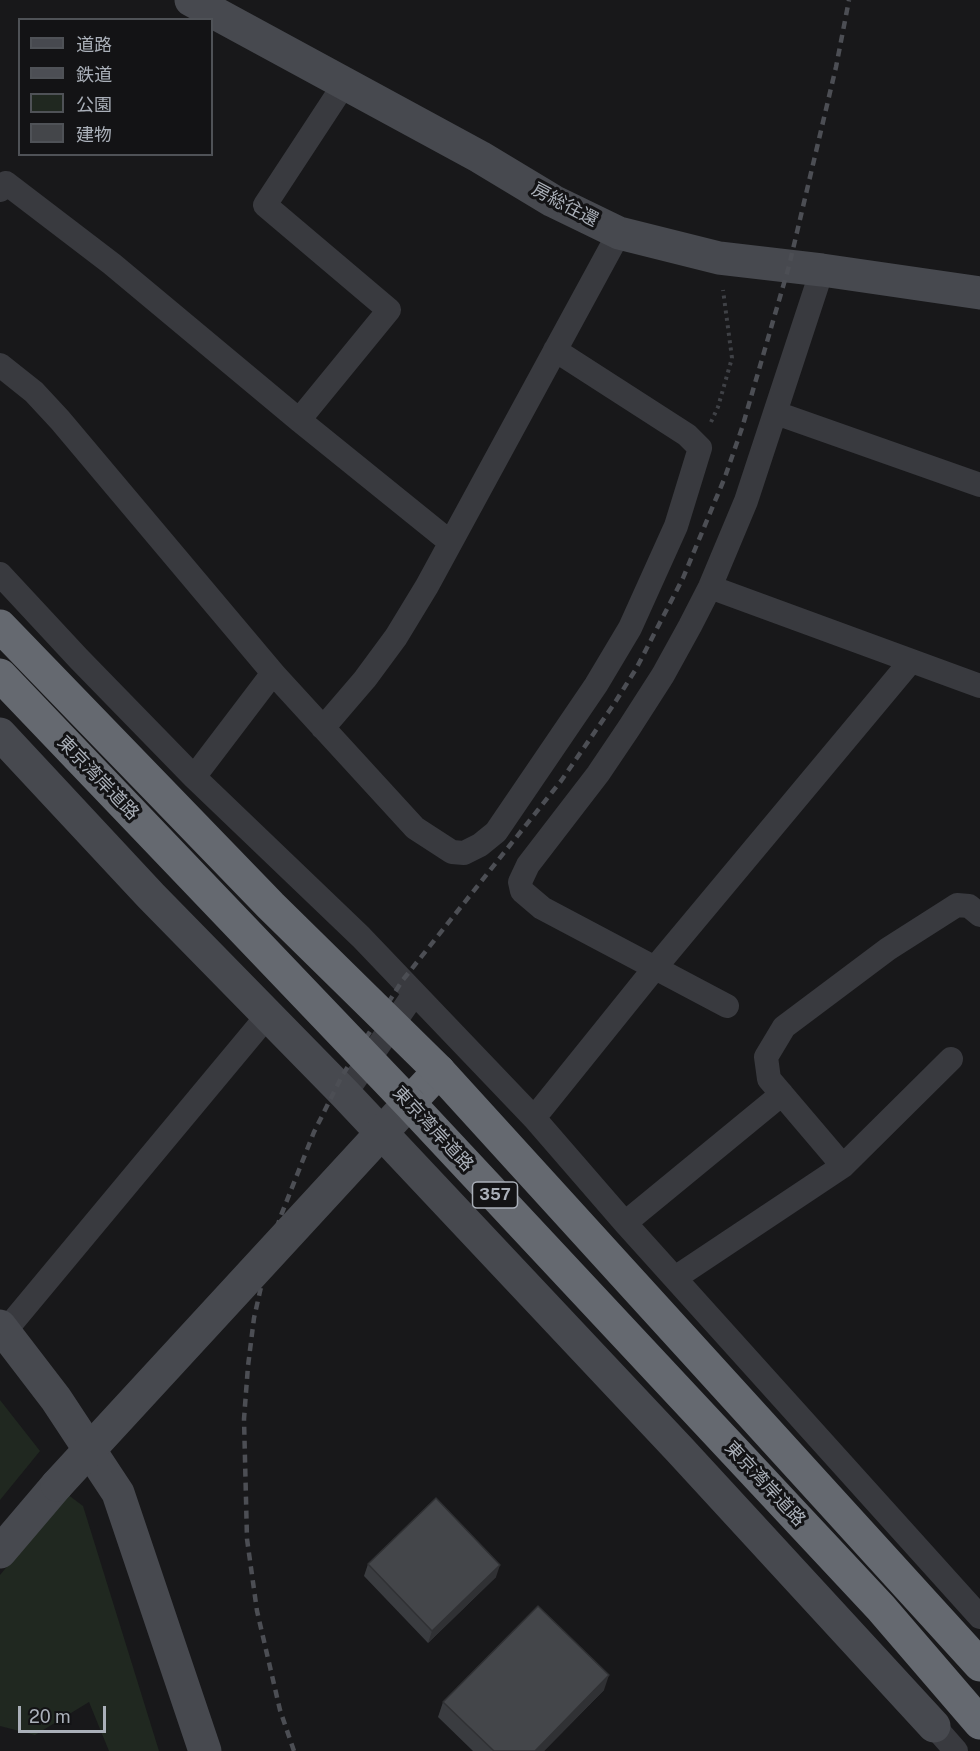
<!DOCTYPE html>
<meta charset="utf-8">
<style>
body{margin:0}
#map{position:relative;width:980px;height:1751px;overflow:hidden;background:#18181a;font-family:"Public Sans","Noto Sans JP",sans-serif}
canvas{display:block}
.legend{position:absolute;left:18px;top:18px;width:195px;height:138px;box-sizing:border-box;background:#131315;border:2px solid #4f5257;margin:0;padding:8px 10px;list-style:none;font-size:18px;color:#aab0b9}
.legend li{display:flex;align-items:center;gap:12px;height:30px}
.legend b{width:30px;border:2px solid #4f5257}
.scale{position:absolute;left:18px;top:1706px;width:88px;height:27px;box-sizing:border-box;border:3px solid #aab0b9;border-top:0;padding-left:8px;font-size:18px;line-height:21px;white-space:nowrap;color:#aab0b9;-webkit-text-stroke:4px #131315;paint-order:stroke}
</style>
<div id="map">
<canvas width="980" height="1751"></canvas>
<ul class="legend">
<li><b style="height:8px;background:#47494f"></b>道路</li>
<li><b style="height:8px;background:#4c4e54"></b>鉄道</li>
<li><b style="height:16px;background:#202820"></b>公園</li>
<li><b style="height:16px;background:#44464a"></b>建物</li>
</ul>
<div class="scale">20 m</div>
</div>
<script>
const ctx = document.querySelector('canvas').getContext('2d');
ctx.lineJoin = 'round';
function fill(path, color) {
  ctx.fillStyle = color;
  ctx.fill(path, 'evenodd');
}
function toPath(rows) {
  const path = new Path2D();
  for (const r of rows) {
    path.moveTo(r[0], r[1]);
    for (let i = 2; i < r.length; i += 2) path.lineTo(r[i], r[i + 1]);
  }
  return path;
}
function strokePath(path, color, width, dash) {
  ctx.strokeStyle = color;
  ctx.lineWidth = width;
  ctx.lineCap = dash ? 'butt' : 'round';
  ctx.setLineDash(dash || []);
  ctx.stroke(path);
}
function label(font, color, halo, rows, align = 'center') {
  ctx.font = font + ' "Public Sans","Noto Sans JP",sans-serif';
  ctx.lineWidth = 6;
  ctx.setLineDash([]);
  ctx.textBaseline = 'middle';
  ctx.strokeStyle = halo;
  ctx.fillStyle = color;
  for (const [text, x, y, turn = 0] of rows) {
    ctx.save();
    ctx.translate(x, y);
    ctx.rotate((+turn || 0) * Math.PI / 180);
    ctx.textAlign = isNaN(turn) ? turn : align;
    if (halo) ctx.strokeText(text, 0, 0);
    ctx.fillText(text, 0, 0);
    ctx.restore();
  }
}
fill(toPath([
 [0,1400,40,1451,0,1500],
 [67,1494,83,1506,159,1751,109,1751,89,1702,35,1735,0,1726,0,1575]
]), '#202820');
strokePath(toPath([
 [711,422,718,407,732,358,723,290]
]), '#3f4146', 4, [3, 4.5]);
strokePath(toPath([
 [0,190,6,183,112,264,299,420,450,542],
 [0,365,34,392,60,420,273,673,415,828,452,852,464,853,480,845,496,832,596,685,630,628,676,526,700,448,687,435,555,350],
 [776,413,980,485],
 [299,420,389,310,265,205,345,83],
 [0,574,79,659,194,777,361,937,534,1118,625,1223,980,1617],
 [710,587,980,686],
 [323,728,365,679,396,637,427,586,619,233],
 [194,777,273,673],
 [727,1006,542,908,522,891,520,882,528,865,598,774,629,728,663,675,690,626,710,587,746,501,822,270],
 [345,1094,414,994],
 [534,1118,654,969,911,661],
 [843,1166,769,1079,766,1057,784,1027,888,949,957,905,969,906,980,915],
 [625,1223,782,1094],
 [675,1278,843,1166,951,1059],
 [0,1337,268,1015],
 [934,1726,956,1751]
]), '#393a3f', 24);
strokePath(toPath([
 [191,0,480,157,553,201,619,233,719,258,822,270,980,293],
 [0,734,151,896,345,1094,679,1449,934,1726],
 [0,1326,56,1399,118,1493,205,1751],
 [0,1552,57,1485]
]), '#47494f', 33);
strokePath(toPath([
 [409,1103,439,1071]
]), '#656970', 33);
strokePath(toPath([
 [294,1751,280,1710,257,1611,247,1539,244,1419,248,1366,254,1318,268,1256,280,1218,314,1132,342,1076,402,981,561,781,614,704,636,669,683,578,725,477,742,428,789,266,836,67,849,0]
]), '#4c4e54', 4.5, [8, 6]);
strokePath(toPath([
 [57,1485,409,1103]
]), '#47494f', 33);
strokePath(toPath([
 [0,626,271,906,439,1071,980,1665],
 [0,675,409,1103,881,1608,980,1723]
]), '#656970', 33);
fill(toPath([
 [368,1564,496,1577,428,1643,364,1576],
 [604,1690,544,1751,473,1751,438,1717,443,1702]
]), '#3a3c40');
fill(toPath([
 [500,1565,496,1577,428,1643,432,1631],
 [609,1675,604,1690,544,1751,535,1751]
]), '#303134');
const building = toPath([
 [436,1498,500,1565,432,1631,368,1564,436,1498],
 [538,1606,609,1675,535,1751,494,1751,443,1702,538,1606]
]);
fill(building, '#44464a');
strokePath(building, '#303134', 1.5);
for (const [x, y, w] of [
 [495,1195,45]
]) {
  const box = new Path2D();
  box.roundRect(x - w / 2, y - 13, w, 26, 4.5);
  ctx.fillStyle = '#131315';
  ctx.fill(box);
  strokePath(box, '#aab0b9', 1.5);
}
label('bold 16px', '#aab0b9', null, [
 ["357",495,1195]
]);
label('18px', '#aab0b9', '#131315', [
 ["房総往還",565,205,28],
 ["東京湾岸道路",98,778,46],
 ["東京湾岸道路",433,1129,47],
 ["東京湾岸道路",765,1484,47]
]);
</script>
